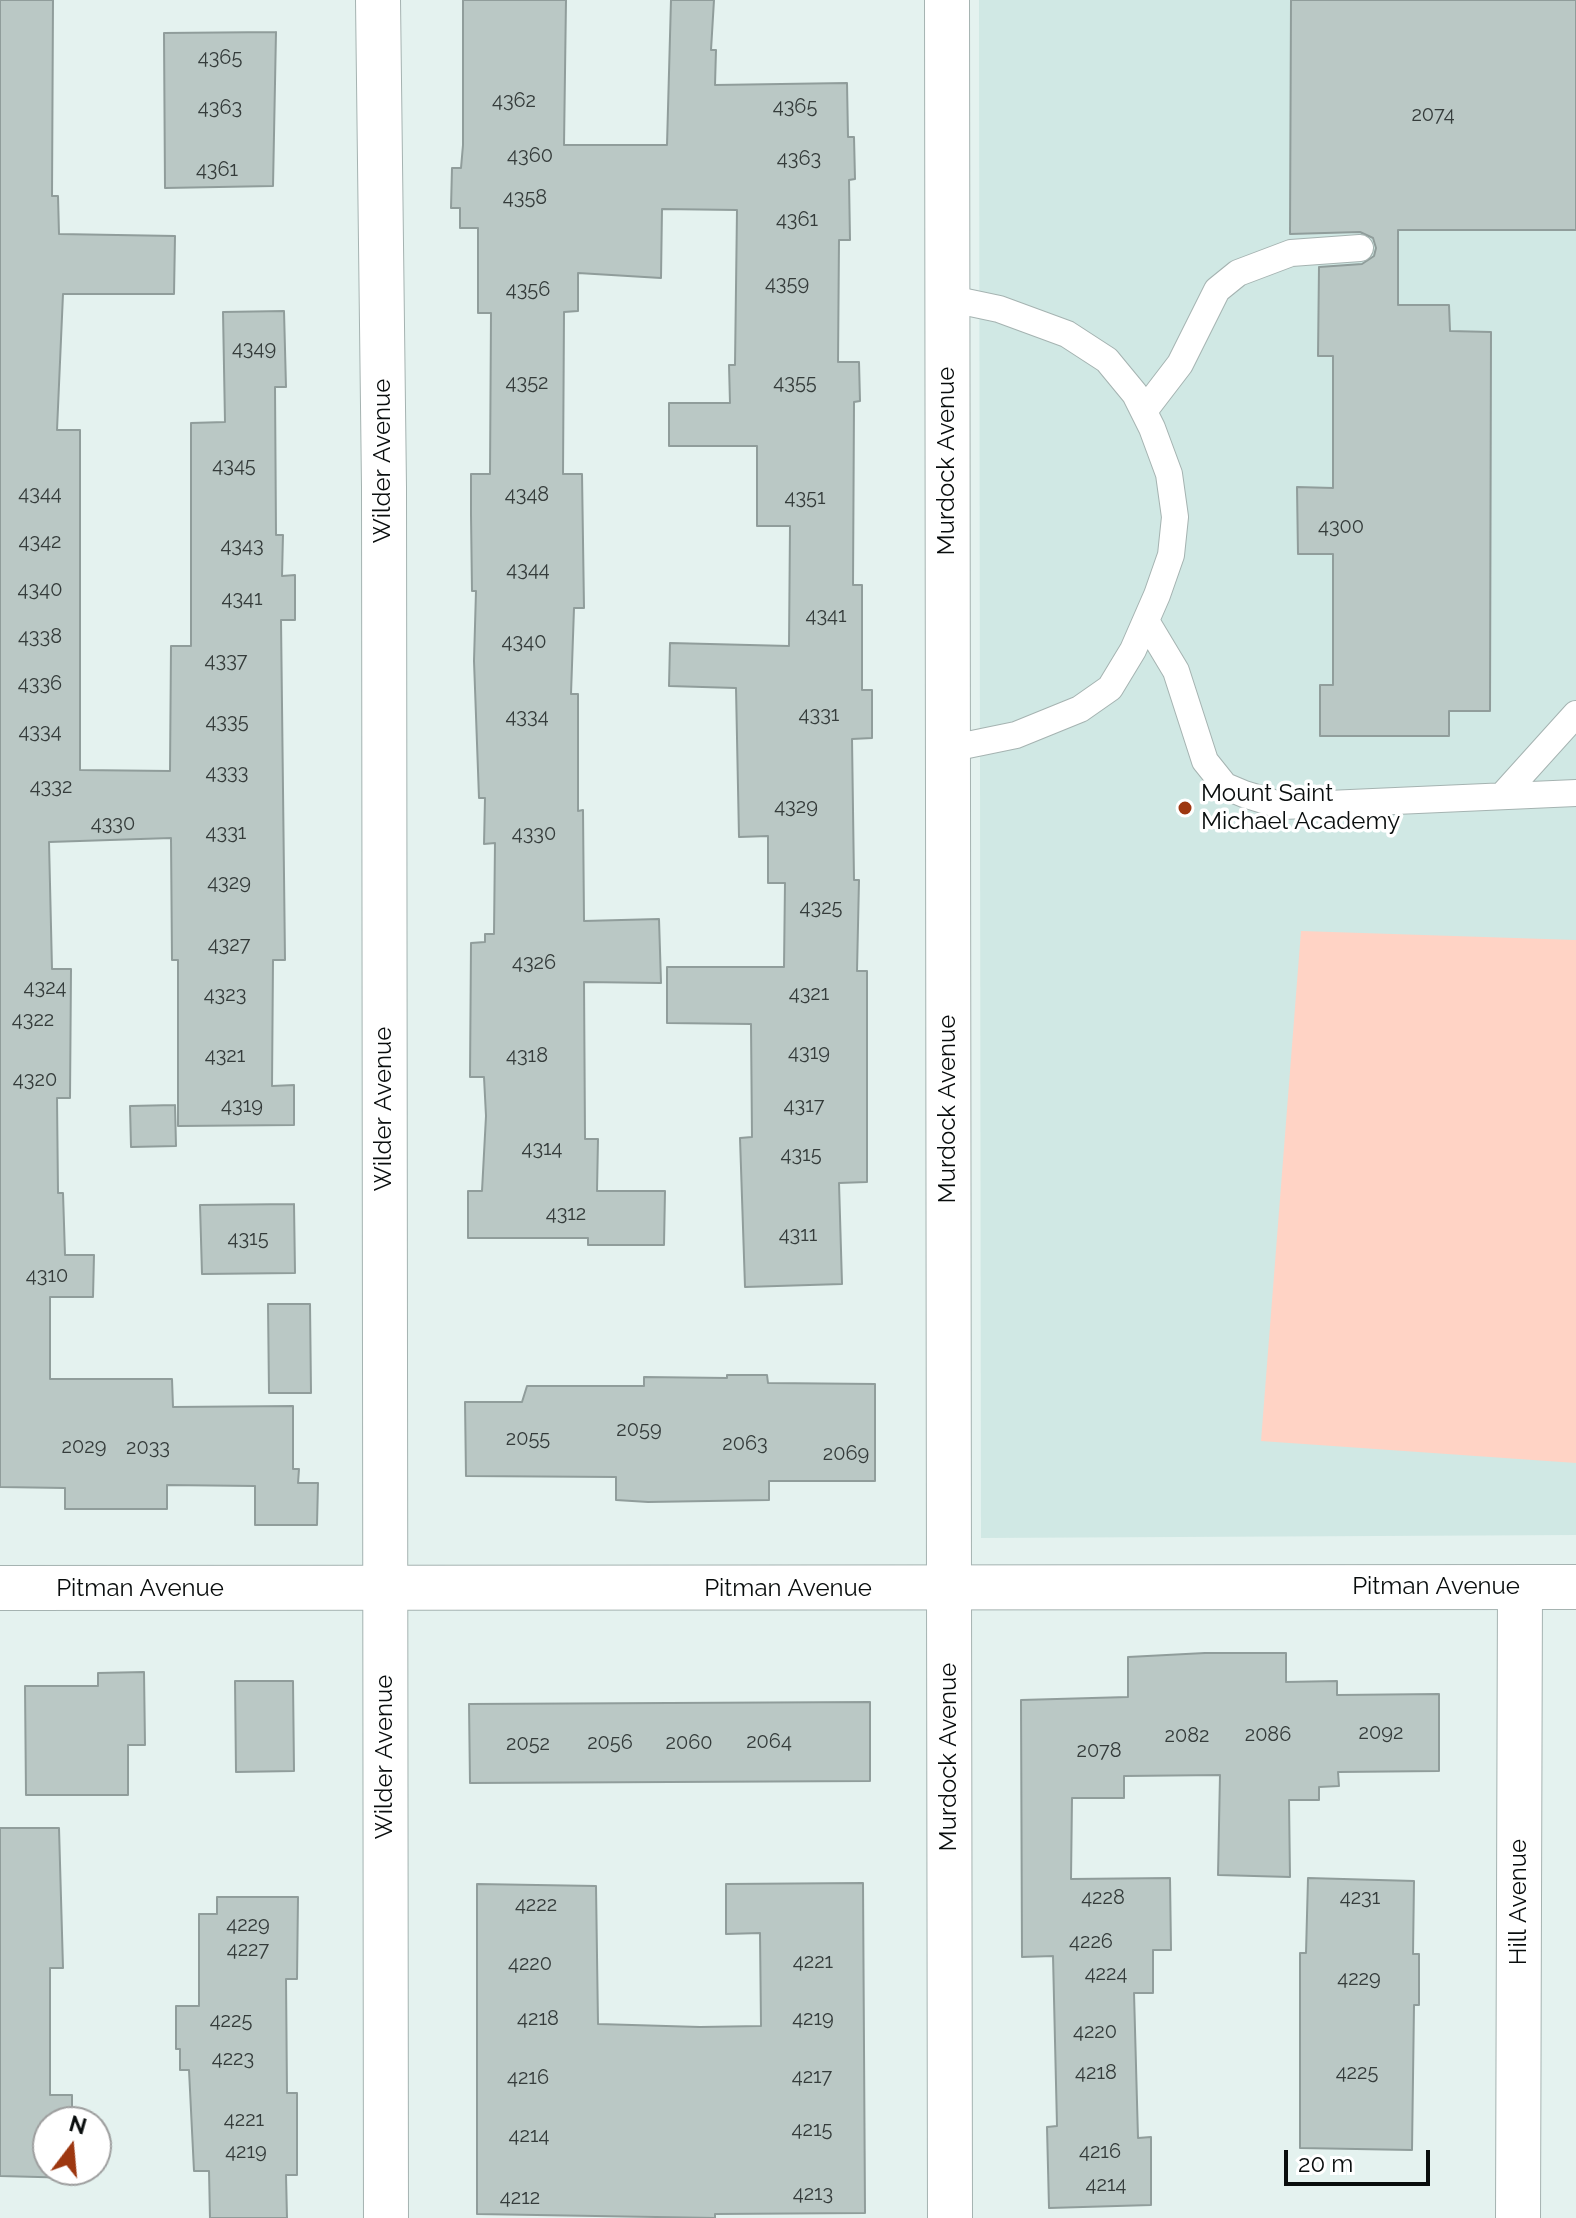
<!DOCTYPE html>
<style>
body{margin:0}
#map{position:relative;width:1576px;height:2218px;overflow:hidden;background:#e4f2ef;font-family:Raleway,sans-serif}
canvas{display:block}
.north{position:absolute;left:32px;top:2106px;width:80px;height:80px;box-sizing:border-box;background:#fff;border:2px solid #9d9e9e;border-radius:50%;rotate:16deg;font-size:22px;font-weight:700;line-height:32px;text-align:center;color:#090d0d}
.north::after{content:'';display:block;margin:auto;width:28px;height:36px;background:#9d3710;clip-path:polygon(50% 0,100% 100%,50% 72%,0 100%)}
.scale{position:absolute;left:1284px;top:2150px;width:146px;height:36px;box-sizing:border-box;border:4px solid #090d0d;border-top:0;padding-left:10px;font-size:24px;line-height:28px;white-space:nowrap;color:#090d0d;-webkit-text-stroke:6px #fff;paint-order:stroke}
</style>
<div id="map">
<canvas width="1576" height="2218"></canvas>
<div class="north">N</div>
<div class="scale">20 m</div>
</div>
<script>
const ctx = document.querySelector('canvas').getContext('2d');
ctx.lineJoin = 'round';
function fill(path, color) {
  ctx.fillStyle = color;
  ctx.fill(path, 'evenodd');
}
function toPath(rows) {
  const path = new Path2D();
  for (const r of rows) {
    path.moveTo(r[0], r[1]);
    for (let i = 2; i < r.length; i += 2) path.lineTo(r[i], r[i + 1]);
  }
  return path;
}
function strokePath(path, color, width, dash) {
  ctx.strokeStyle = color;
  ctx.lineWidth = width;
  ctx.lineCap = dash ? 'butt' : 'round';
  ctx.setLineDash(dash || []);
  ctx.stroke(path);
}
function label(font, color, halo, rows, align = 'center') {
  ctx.font = font + ' Raleway,sans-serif';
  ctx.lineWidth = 7;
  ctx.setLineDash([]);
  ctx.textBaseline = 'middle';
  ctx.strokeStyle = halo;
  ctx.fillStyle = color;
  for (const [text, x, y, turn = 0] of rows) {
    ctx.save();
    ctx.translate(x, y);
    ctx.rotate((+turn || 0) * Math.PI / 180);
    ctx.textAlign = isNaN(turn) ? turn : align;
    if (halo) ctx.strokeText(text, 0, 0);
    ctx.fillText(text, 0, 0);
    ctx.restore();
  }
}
fill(toPath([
 [979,0,1576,0,1576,1535,981,1538]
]), '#d0e8e4');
fill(toPath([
 [1301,931,1576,940,1576,1463,1261,1441]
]), '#ffd3c5');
const building = toPath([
 [0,0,53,0,52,196,58,196,59,234,175,236,174,294,63,294,57,430,80,430,80,770,170,771,171,646,191,646,191,423,225,422,223,312,284,311,286,387,275,387,276,535,283,535,282,576,295,575,295,620,281,620,285,960,273,960,272,1086,294,1085,294,1125,178,1126,178,960,172,960,171,838,49,842,52,969,71,969,70,1098,57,1098,58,1193,63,1193,65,1255,94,1255,93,1297,50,1297,50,1379,172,1379,173,1407,293,1406,293,1469,299,1469,298,1483,318,1483,317,1525,255,1525,255,1486,167,1485,167,1509,65,1509,65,1488,0,1487,0,0],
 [463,0,566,0,564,145,667,145,671,0,714,0,711,50,716,50,715,85,847,83,848,137,854,137,855,179,849,180,850,240,839,240,838,362,859,362,860,401,854,402,853,585,862,585,862,690,872,690,872,738,852,739,854,880,859,880,857,971,867,971,867,1182,839,1183,842,1284,745,1287,740,1138,752,1137,751,1024,667,1023,667,967,784,967,785,883,768,883,768,836,739,837,736,688,669,686,670,643,789,646,790,526,757,526,757,446,669,446,669,403,730,403,729,365,735,365,737,210,662,209,661,278,578,273,578,311,564,312,563,474,582,474,584,608,574,608,571,694,578,694,578,811,583,810,584,921,659,919,661,983,584,982,585,1139,598,1139,597,1191,665,1191,664,1245,588,1245,588,1238,468,1238,468,1191,482,1191,486,1116,484,1077,470,1077,471,943,485,942,485,934,494,934,495,843,484,844,485,798,479,798,474,661,476,591,472,591,471,515,471,474,490,474,491,313,478,313,478,228,460,228,460,208,451,208,452,168,461,168,463,145,463,0],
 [1291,0,1576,0,1576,230,1398,230,1398,305,1449,305,1450,331,1491,332,1490,711,1449,711,1449,736,1320,736,1320,685,1333,685,1333,554,1298,554,1297,487,1333,488,1333,356,1318,356,1319,267,1362,264,1374,256,1376,248,1373,238,1360,232,1290,234,1291,0],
 [276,32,273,186,165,188,164,33,276,32],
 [175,1105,176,1146,131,1147,130,1106,175,1105],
 [294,1204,295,1273,202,1274,200,1205,294,1204],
 [268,1304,310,1304,311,1393,269,1393,268,1304],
 [727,1375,767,1375,768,1383,875,1384,875,1481,769,1481,769,1500,648,1502,616,1500,616,1477,466,1476,465,1402,522,1402,527,1386,644,1386,644,1377,727,1378,727,1375],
 [1205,1653,1286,1653,1286,1682,1337,1681,1337,1695,1439,1694,1439,1771,1338,1772,1339,1786,1319,1787,1319,1800,1289,1800,1290,1877,1218,1875,1220,1775,1124,1776,1124,1798,1072,1798,1071,1879,1170,1878,1171,1950,1153,1950,1153,1993,1134,1993,1138,2138,1151,2137,1151,2205,1049,2208,1047,2127,1057,2126,1053,1956,1022,1957,1021,1700,1128,1697,1128,1657,1205,1653],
 [144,1672,145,1745,128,1745,128,1795,26,1795,25,1686,98,1686,98,1673,144,1672],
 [235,1681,293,1681,294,1771,236,1772,235,1681],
 [870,1702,870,1781,470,1783,469,1704,870,1702],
 [0,1828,59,1828,63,1968,50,1968,50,2095,72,2095,72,2121,77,2122,48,2122,48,2170,76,2170,76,2178,0,2176,0,1828],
 [1308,1878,1414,1881,1413,1954,1419,1954,1419,2005,1414,2005,1412,2150,1300,2148,1300,1953,1306,1953,1308,1878],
 [863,1883,865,2213,715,2214,715,2218,477,2214,477,1884,596,1886,598,2024,700,2027,761,2026,760,1933,726,1934,726,1884,863,1883],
 [217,1897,298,1897,297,1979,286,1979,287,2093,297,2093,297,2175,286,2175,287,2218,210,2218,209,2171,194,2171,189,2070,180,2070,180,2049,176,2049,176,2006,199,2006,199,1914,217,1914,217,1897]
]);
fill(building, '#bac8c5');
strokePath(building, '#909d9b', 2);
const service = toPath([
 [947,298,999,309,1067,334,1107,360,1135,394,1152,428,1169,474,1175,517,1171,555,1157,595,1133,650,1110,688,1080,709,1016,735,948,749],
 [1144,411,1180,364,1217,290,1238,273,1291,253,1360,248],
 [1146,621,1176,671,1205,761,1225,786,1244,794,1283,806,1576,793],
 [1502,796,1576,714]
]);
const minor = toPath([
 [378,0,384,487,386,2218],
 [949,1588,950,2218],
 [1518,2218,1520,1587]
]);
const tertiary = toPath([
 [947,0,949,1588],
 [0,1588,1576,1587]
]);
strokePath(service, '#a5b3b1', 28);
strokePath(minor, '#a5b3b1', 46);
strokePath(tertiary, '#a5b3b1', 46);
strokePath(service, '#fff', 26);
strokePath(minor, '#fff', 44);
strokePath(tertiary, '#fff', 44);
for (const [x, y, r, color] of [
 [1185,808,8,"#9d3710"]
]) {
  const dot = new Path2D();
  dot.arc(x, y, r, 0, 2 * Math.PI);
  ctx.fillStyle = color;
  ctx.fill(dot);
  strokePath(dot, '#fff', 3);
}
label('20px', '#353c3b', null, [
 ["4365",220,58],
 ["4362",514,101],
 ["4365",795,107],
 ["4363",220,108],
 ["2074",1433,115],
 ["4360",530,156],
 ["4363",799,159],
 ["4361",217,170],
 ["4358",525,198],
 ["4361",797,220],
 ["4359",787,284],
 ["4356",528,290],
 ["4349",254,349],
 ["4352",527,383],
 ["4355",795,383],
 ["4345",234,466],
 ["4344",40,494],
 ["4348",527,495],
 ["4351",805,498],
 ["4300",1341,527],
 ["4342",40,542],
 ["4343",242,546],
 ["4344",528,570],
 ["4340",40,590],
 ["4341",242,599],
 ["4341",826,616],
 ["4338",40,637],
 ["4340",524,642],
 ["4337",226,661],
 ["4336",40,684],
 ["4331",819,715],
 ["4334",527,717],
 ["4335",227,722],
 ["4334",40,732],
 ["4333",227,773],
 ["4332",51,787],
 ["4329",796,807],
 ["4330",113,824],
 ["4331",226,833],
 ["4330",534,834],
 ["4329",229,883],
 ["4325",821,908],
 ["4327",229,945],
 ["4326",534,963],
 ["4324",45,988],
 ["4321",809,994],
 ["4323",225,995],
 ["4322",33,1020],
 ["4319",809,1053],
 ["4321",225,1056],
 ["4318",527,1056],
 ["4320",35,1080],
 ["4319",242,1106],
 ["4317",804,1106],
 ["4314",542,1149],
 ["4315",801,1155],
 ["4312",566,1214],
 ["4311",798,1235],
 ["4315",248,1239],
 ["4310",47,1276],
 ["2059",639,1430],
 ["2055",528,1439],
 ["2063",745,1444],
 ["2029",84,1447],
 ["2033",148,1448],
 ["2069",846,1454],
 ["2092",1381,1733],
 ["2086",1268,1735],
 ["2082",1187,1736],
 ["2064",769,1742],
 ["2056",610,1743],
 ["2060",689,1743],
 ["2052",528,1744],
 ["2078",1099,1751],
 ["4228",1103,1898],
 ["4231",1360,1898],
 ["4222",536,1905],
 ["4229",248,1925],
 ["4226",1091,1942],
 ["4227",248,1950],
 ["4221",813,1962],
 ["4220",530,1964],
 ["4224",1106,1974],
 ["4229",1359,1979],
 ["4218",538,2019],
 ["4219",813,2019],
 ["4225",231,2021],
 ["4220",1095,2032],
 ["4223",233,2059],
 ["4218",1096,2073],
 ["4225",1357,2073],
 ["4217",812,2077],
 ["4216",528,2078],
 ["4221",244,2120],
 ["4215",812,2130],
 ["4214",529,2136],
 ["4219",246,2152],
 ["4216",1100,2152],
 ["4214",1106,2185],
 ["4213",813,2194],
 ["4212",520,2198]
]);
label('24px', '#090d0d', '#fff', [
 ["Wilder Avenue",383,461,-90],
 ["Murdock Avenue",947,461,-90],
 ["Wilder Avenue",384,1109,-90],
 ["Murdock Avenue",948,1109,-90],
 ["Pitman Avenue",1436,1587],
 ["Pitman Avenue",140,1589],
 ["Pitman Avenue",788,1589],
 ["Wilder Avenue",385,1757,-90],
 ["Murdock Avenue",949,1757,-90],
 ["Hill Avenue",1519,1902,-90]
]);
label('24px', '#090d0d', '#fff', [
 ["Mount Saint",1201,794],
 ["Michael Academy",1201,822]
], 'left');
</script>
